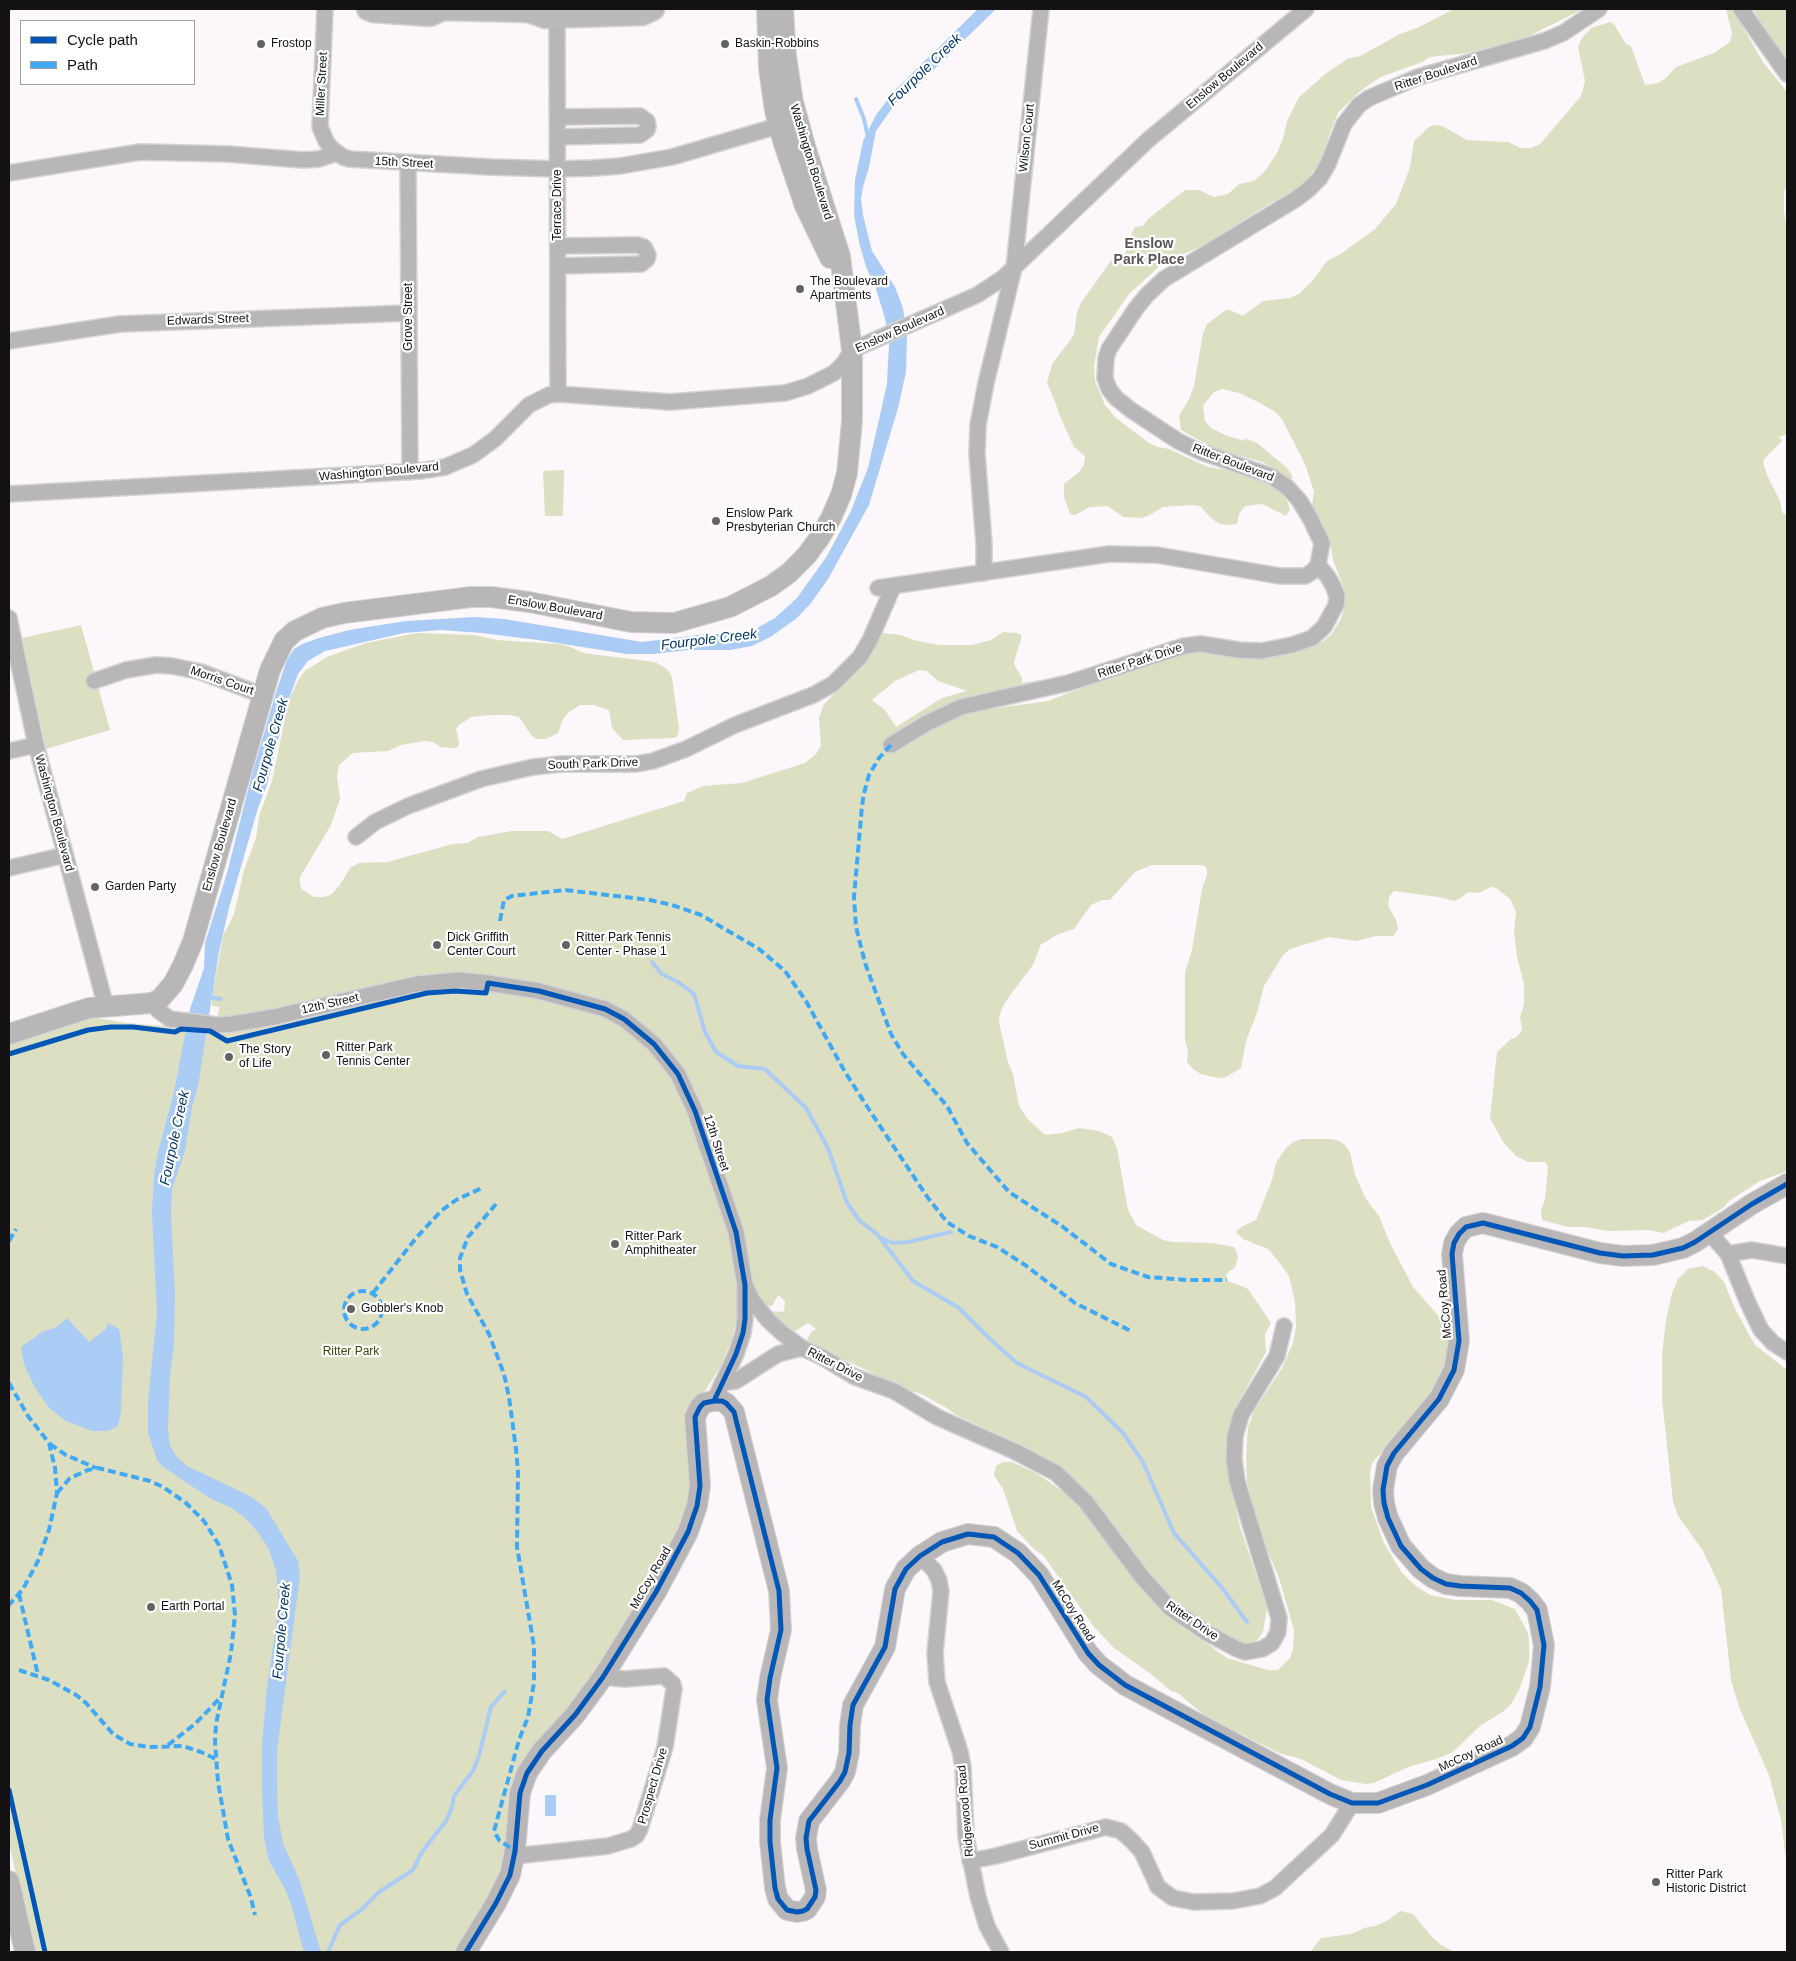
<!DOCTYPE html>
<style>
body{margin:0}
#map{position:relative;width:1796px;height:1961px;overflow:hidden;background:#fcf7fb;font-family:Helvetica,sans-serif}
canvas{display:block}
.frame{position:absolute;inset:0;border:10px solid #131113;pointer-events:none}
.legend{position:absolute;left:20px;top:20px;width:175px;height:65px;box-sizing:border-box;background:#fff;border:1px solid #a1a0a1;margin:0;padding:6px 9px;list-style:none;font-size:15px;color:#131113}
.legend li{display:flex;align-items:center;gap:10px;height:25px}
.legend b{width:25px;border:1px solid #a1a0a1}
</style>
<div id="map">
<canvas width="1796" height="1961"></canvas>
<div class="frame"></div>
<ul class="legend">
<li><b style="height:6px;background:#0057b8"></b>Cycle path</li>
<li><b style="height:6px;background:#3fa9f5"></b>Path</li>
</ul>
</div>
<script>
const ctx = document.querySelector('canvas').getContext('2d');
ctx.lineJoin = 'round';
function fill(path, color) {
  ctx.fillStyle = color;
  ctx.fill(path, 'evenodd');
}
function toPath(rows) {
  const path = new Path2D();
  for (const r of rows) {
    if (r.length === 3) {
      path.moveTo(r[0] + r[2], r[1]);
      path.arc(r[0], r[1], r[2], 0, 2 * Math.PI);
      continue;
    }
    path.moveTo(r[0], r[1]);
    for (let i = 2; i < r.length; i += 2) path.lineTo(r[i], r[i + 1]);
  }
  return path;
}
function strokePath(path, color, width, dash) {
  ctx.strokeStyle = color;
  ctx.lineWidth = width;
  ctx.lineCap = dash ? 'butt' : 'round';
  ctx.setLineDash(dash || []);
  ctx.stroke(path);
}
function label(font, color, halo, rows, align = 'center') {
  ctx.font = font + ' Helvetica,sans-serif';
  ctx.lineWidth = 4.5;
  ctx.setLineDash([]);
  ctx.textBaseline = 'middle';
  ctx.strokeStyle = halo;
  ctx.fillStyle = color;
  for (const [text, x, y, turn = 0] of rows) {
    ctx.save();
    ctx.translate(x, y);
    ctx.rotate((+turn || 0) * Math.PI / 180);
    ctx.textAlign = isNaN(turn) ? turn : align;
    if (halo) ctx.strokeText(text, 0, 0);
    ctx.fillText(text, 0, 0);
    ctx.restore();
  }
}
fill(toPath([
 [1454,9,1583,9,1527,37,1468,53,1430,57,1422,62,1381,77,1373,82,1358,93,1338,113,1328,138,1325,155,1303,185,1284,199,1274,201,1202,246,1163,263,1129,294,1099,337,1094,366,1095,381,1105,405,1116,418,1149,443,1158,447,1169,449,1208,467,1226,470,1269,483,1282,494,1287,501,1290,509,1286,516,1262,504,1245,506,1239,514,1237,524,1229,525,1220,524,1212,519,1200,506,1192,505,1163,507,1148,516,1140,518,1123,517,1108,506,1090,507,1075,515,1070,514,1064,497,1064,484,1079,472,1084,465,1085,456,1074,447,1059,414,1056,404,1047,383,1052,364,1074,335,1077,312,1081,303,1113,258,1122,256,1126,252,1129,239,1135,227,1143,226,1148,219,1185,190,1199,190,1214,197,1228,194,1239,184,1254,181,1265,171,1277,153,1283,139,1287,121,1299,97,1324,75,1347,59,1360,56,1400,34,1419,27],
 [1726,9,1733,10,1763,62,1787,92,1787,186,1784,192,1784,210,1787,234,1787,434,1779,437,1782,441,1765,458,1763,462,1767,475,1780,501,1782,512,1787,516,1787,1171,1760,1181,1729,1201,1723,1208,1703,1220,1689,1221,1663,1233,1649,1230,1608,1231,1585,1227,1568,1227,1542,1220,1541,1211,1545,1199,1548,1166,1545,1162,1528,1162,1516,1156,1503,1142,1490,1118,1497,1052,1511,1039,1515,1038,1521,1032,1522,1028,1520,1018,1524,1004,1524,984,1517,957,1514,931,1516,912,1510,899,1496,888,1491,887,1479,893,1468,892,1462,897,1455,901,1438,897,1394,891,1389,897,1388,906,1396,920,1398,929,1393,936,1376,936,1357,941,1329,937,1290,949,1283,955,1264,986,1257,1013,1246,1041,1241,1068,1226,1077,1218,1078,1201,1074,1193,1069,1187,1062,1188,1052,1185,1040,1185,972,1192,950,1202,889,1207,875,1207,870,1205,866,1201,865,1152,865,1135,872,1110,900,1102,900,1091,905,1074,929,1056,935,1046,942,1041,944,1033,965,1010,995,1002,1008,999,1018,1000,1027,1008,1062,1013,1074,1019,1106,1027,1118,1045,1135,1062,1133,1079,1128,1099,1131,1112,1137,1117,1148,1128,1210,1136,1225,1163,1240,1172,1242,1212,1243,1234,1247,1238,1256,1235,1268,1229,1271,1226,1276,1228,1281,1248,1289,1271,1323,1265,1334,1266,1352,1236,1407,1228,1433,1226,1447,1226,1464,1240,1527,1267,1608,1263,1632,1256,1642,1250,1644,1236,1642,1188,1616,1151,1578,1103,1511,1048,1461,1006,1438,958,1416,945,1407,921,1394,897,1386,852,1363,812,1348,807,1340,811,1332,816,1329,808,1323,792,1333,771,1311,784,1312,785,1301,778,1295,772,1306,738,1309,732,1339,720,1367,705,1391,698,1397,687,1521,596,1677,533,1752,505,1868,461,1952,33,1952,9,1843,9,1042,90,1017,127,1023,215,1030,219,1033,218,1012,220,1007,212,1006,212,996,223,936,234,914,244,870,256,838,259,816,272,781,289,699,300,677,306,670,327,657,366,643,417,633,475,635,497,640,559,644,568,646,584,653,655,662,667,669,672,677,679,729,677,737,673,738,623,740,612,728,609,710,593,705,580,705,568,713,563,719,558,733,546,739,536,739,532,736,519,717,510,715,490,715,471,717,459,725,456,729,459,742,458,747,454,748,440,747,433,742,424,741,401,745,388,751,353,753,339,765,337,777,340,799,331,825,300,877,300,886,303,890,314,897,323,897,331,895,340,885,350,868,359,863,387,862,453,844,467,843,478,837,512,831,548,831,562,839,684,801,687,793,703,786,742,783,805,763,816,754,821,746,819,718,824,704,856,672,875,639,883,633,901,635,914,640,939,645,972,645,991,640,1003,632,1017,633,1021,635,1021,639,1014,662,1015,666,1022,678,1022,683,1040,680,1042,688,959,700,948,704,935,711,884,748,892,754,928,731,972,710,990,709,1048,701,1186,647,1287,652,1304,650,1315,643,1321,643,1331,635,1341,619,1345,605,1345,591,1333,560,1330,543,1312,505,1314,492,1305,464,1282,419,1274,411,1258,402,1239,393,1222,389,1214,392,1204,404,1203,408,1205,421,1211,428,1227,436,1246,441,1244,438,1257,443,1286,467,1293,477,1290,480,1263,462,1217,450,1181,430,1179,416,1189,399,1194,386,1203,333,1207,324,1226,310,1230,310,1243,316,1263,301,1290,298,1299,294,1313,280,1327,261,1342,253,1375,229,1396,204,1410,167,1414,141,1429,127,1433,125,1442,126,1467,140,1508,142,1521,148,1531,148,1540,144,1581,96,1585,81,1578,47,1582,38,1591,28,1610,22,1614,24,1626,44,1631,46,1645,85,1658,83,1666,78,1676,67,1714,53,1730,42,1732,33],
 [919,670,927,671,938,681,967,691,942,698,896,727,885,710,872,700,895,681],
 [1753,9,1787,9,1787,59,1771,40],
 [564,470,563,516,545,516,543,471],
 [81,625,110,730,46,749,22,638],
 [1301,1139,1328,1139,1337,1140,1345,1145,1350,1152,1355,1175,1366,1199,1379,1216,1390,1243,1413,1287,1449,1328,1449,1356,1423,1406,1372,1463,1370,1472,1371,1507,1384,1543,1402,1573,1416,1586,1430,1595,1455,1600,1492,1600,1515,1609,1528,1633,1529,1642,1529,1661,1520,1688,1511,1704,1504,1711,1480,1726,1453,1752,1436,1759,1408,1767,1374,1783,1366,1784,1341,1780,1301,1759,1279,1753,1205,1716,1178,1693,1171,1691,1151,1674,1114,1648,1094,1627,1043,1555,1035,1550,1017,1531,1004,1491,994,1475,996,1466,1003,1462,1012,1462,1036,1473,1065,1493,1094,1524,1169,1615,1183,1628,1198,1637,1227,1658,1268,1670,1278,1670,1290,1658,1293,1649,1294,1630,1279,1578,1259,1530,1247,1481,1246,1456,1248,1427,1254,1411,1282,1368,1293,1343,1296,1327,1295,1302,1289,1276,1279,1262,1268,1249,1243,1239,1236,1232,1241,1227,1256,1220,1272,1180,1276,1163,1286,1148,1293,1142],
 [1703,1266,1715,1272,1724,1282,1735,1309,1755,1345,1787,1370,1787,1868,1781,1820,1769,1775,1739,1707,1731,1680,1721,1589,1703,1551,1678,1516,1673,1501,1662,1399,1662,1355,1666,1320,1672,1293,1678,1279,1688,1269],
 [1400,1911,1413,1914,1431,1936,1441,1945,1455,1952,1310,1952,1321,1938,1351,1934,1364,1928,1375,1926,1388,1920]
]), '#dddfc2');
fill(toPath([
 [978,9,996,9,914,89,900,97,876,131,869,167,863,187,861,199,863,215,872,251,895,287,903,308,907,338,906,372,898,408,869,505,828,579,811,603,797,618,772,636,752,646,730,650,688,650,653,654,627,654,538,640,481,633,441,630,404,633,325,651,308,661,298,674,287,704,267,785,258,808,229,908,219,952,198,1086,192,1107,185,1151,172,1189,171,1215,175,1295,174,1344,170,1376,168,1429,170,1445,176,1456,187,1466,250,1496,266,1508,298,1561,300,1575,277,1751,277,1786,278,1817,283,1843,299,1879,321,1952,304,1952,291,1904,285,1889,269,1861,264,1838,262,1790,262,1744,267,1687,279,1605,276,1570,268,1548,258,1532,244,1517,230,1507,213,1500,187,1483,162,1466,157,1460,148,1433,148,1400,157,1314,152,1212,154,1176,157,1156,174,1092,190,1009,204,968,205,943,227,873,252,774,277,689,287,660,294,649,302,644,319,638,349,630,406,621,475,617,504,619,642,642,706,634,727,634,752,631,775,618,797,598,827,556,850,513,868,468,887,384,889,344,885,318,875,286,866,267,859,242,854,215,855,180,863,141,876,115,895,90],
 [67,1318,89,1342,106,1329,108,1323,119,1329,123,1356,121,1411,118,1426,108,1431,92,1431,66,1421,49,1408,34,1386,24,1364,21,1347,42,1332,57,1327],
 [545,1795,556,1795,556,1816,545,1816]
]), '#aaccf5');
strokePath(toPath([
 [856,99,864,119,868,137],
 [652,962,662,974,678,982,694,994,705,1032,716,1052,738,1066,765,1069,806,1108,828,1148,847,1203,860,1221,877,1234,913,1281,959,1308,991,1340,1017,1363,1086,1397,1123,1433,1143,1462,1174,1533,1223,1589,1247,1622],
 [209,997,221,999],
 [881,1238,893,1243,908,1242,951,1232],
 [328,1952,340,1925,361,1910,379,1892,413,1870,422,1852,446,1821,452,1807,454,1796,473,1771,479,1756,491,1707,505,1691]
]), '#aaccf5', 4);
const street = toPath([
 [325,9,320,127,326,141,331,148,343,157,350,159,490,167,558,169,593,168,620,166,672,157,788,123],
 [1741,9,1787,74],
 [557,17,558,394],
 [558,117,640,116,647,121,648,126,647,130,640,135,558,137],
 [408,163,410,472],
 [9,173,140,152,228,154,303,160,319,159,337,153],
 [558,246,637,245,644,247,648,255,647,259,641,264,558,266],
 [9,341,120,324,409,313],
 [9,494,420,471,445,467,473,455,495,439,529,405,549,395,558,394,670,402,785,393,808,386,834,373,844,363,852,350,977,295,1003,278,1148,140,1306,9],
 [984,573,984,544,977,454,978,425,986,383,1014,268,1041,9],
 [878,588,1109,554,1157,555,1280,576,1305,576,1313,571,1318,565,1322,543,1310,518,1299,500,1287,487,1271,476,1201,452,1178,441,1131,410,1116,398,1109,389,1105,378,1106,358,1109,349,1137,307,1147,295,1164,279,1296,199,1309,189,1320,178,1328,164,1344,124,1359,105,1369,98,1418,77,1544,41,1563,33,1599,9],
 [9,618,36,745,106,1007],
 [94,681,126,670,156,665,172,666,201,672,262,695],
 [891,745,927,723,961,707,1068,683,1184,646,1201,644,1239,650,1261,651,1292,645,1312,638,1324,627,1336,605,1337,596,1334,588,1328,577,1318,565],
 [9,751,36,745],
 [356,837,375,822,408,806,481,779,533,767,561,764,636,764,653,761,686,749,735,725,813,695,833,684,860,657,870,640,893,587],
 [9,868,65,855],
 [152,1003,159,1011,170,1019,217,1025,232,1024,274,1017,417,984,459,980,488,983,539,991,605,1009,624,1019,654,1044,678,1074,695,1111,736,1232,745,1285,745,1319,743,1333,736,1354,714,1401],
 [1708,1234,1716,1240,1728,1254,1748,1303,1761,1330,1773,1343,1787,1352],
 [1728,1254,1752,1250,1787,1256],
 [745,1285,752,1300,768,1320,782,1333,802,1348,822,1357,855,1377,894,1391,937,1417,1014,1451,1056,1473,1086,1502,1142,1577,1170,1608,1207,1633,1237,1649,1245,1652,1262,1649,1272,1643,1278,1632,1279,1618,1237,1481,1234,1459,1235,1436,1241,1415,1277,1356,1284,1326],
 [722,1383,736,1381,778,1354,802,1348],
 [920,1556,934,1570,939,1580,941,1591,935,1653,937,1682,960,1751,963,1767,966,1837,978,1897,987,1926,1001,1952],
 [515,1856,608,1846,631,1839,637,1835,640,1829,665,1747,674,1689,673,1684,664,1676,625,1679,603,1677],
 [970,1861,996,1856,1106,1827,1121,1831,1132,1841,1142,1852,1158,1887,1173,1898,1194,1902,1233,1901,1260,1896,1275,1888,1332,1835,1352,1803]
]);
const secondary = toPath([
 [767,9,769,69,775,111,783,141,805,206,830,258],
 [9,1034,89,1008,152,1003,160,999,173,984,183,965,193,941,270,670,284,641,295,631,322,618,344,613,471,597,491,597,529,602,631,622,674,623,730,607,771,586,789,573,807,555,820,537,831,518,841,495,847,473,852,421,852,350,840,256,805,146,793,102,786,56,783,9],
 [9,1881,25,1952],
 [466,1952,496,1903,510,1875,515,1851,520,1793,527,1773,542,1751,575,1715,603,1677,656,1592,688,1532,697,1506,700,1486,695,1417,700,1407,704,1403,714,1401,722,1401,726,1403,734,1412,779,1591,781,1630,770,1678,767,1700,777,1768,770,1820,770,1842,775,1888,778,1899,787,1910,797,1912,803,1911,807,1909,815,1897,816,1890,807,1849,806,1838,809,1821,840,1781,845,1772,849,1753,850,1725,853,1705,885,1647,895,1589,906,1569,920,1556,942,1542,968,1534,994,1537,1018,1553,1039,1575,1051,1594,1088,1653,1099,1665,1125,1685,1330,1794,1352,1803,1378,1803,1427,1785,1512,1746,1523,1738,1530,1727,1540,1687,1544,1645,1537,1610,1530,1601,1521,1593,1510,1588,1460,1586,1446,1584,1433,1578,1421,1569,1401,1546,1388,1518,1384,1503,1383,1490,1387,1466,1394,1453,1439,1399,1454,1370,1459,1341,1452,1254,1454,1243,1459,1234,1466,1227,1483,1223,1600,1253,1623,1256,1653,1255,1683,1248,1695,1242,1752,1204,1787,1184]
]);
const primary = toPath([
 [368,9,373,11,430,15,443,9],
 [444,9,528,11,545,17,642,14,653,9]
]);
strokePath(street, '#d6d3d5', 18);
strokePath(secondary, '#d6d3d5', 22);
strokePath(primary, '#d6d3d5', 25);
strokePath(street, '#b8b6b7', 15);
strokePath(secondary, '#b8b6b6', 20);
strokePath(primary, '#bbb9ba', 22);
strokePath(toPath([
 [891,745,879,758,869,775,864,793,862,806,854,897,856,927,865,963,891,1034,903,1054,947,1106,967,1143,1009,1192,1063,1227,1111,1264,1148,1277,1187,1280,1227,1280],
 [500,921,504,900,512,896,565,890,650,900,672,905,701,915,759,949,785,971,806,1001,845,1072,870,1111,928,1198,947,1222,969,1236,997,1247,1025,1265,1075,1303,1131,1331],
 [496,1204,468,1237,460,1258,460,1270,467,1294,489,1334,504,1374,509,1397,516,1449,518,1472,517,1547,534,1646,534,1683,528,1717,519,1740,494,1831,499,1840,515,1851],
 [9,1241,16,1229],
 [363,1310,19],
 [373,1293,416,1238,441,1211,456,1200,482,1188],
 [9,1383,28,1416,49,1443,55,1468,57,1493,49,1530,38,1561,23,1589,9,1605],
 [50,1444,66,1455,96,1468],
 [57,1493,70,1478,88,1470,98,1468,150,1481,163,1487,186,1503,204,1521,219,1545,232,1585,235,1615,231,1653,216,1724,215,1742,218,1782,228,1839,251,1898,255,1915],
 [19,1594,38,1675],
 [19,1670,49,1680,76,1695,86,1703,113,1734,130,1744,149,1747,183,1746,201,1752,216,1759],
 [168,1745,195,1724,220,1698]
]), '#3fa9f5', 4, [8, 4]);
strokePath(toPath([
 [9,1054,88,1030,111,1027,133,1027,175,1032,181,1029,210,1031,227,1041,427,993,455,991,486,993,488,983,539,991,605,1009,624,1019,654,1044,678,1074,695,1111,736,1232,745,1285,745,1319,743,1333,736,1354,714,1401],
 [9,1790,45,1952],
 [466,1952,496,1903,510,1875,515,1851,520,1793,527,1773,542,1751,575,1715,603,1677,656,1592,688,1532,697,1506,700,1486,695,1417,700,1407,704,1403,714,1401,722,1401,726,1403,734,1412,779,1591,781,1630,770,1678,767,1700,777,1768,770,1820,770,1842,775,1888,778,1899,787,1910,797,1912,803,1911,807,1909,815,1897,816,1890,807,1849,806,1838,809,1821,840,1781,845,1772,849,1753,850,1725,853,1705,885,1647,895,1589,906,1569,920,1556,942,1542,968,1534,994,1537,1018,1553,1039,1575,1051,1594,1088,1653,1099,1665,1125,1685,1330,1794,1352,1803,1378,1803,1427,1785,1512,1746,1523,1738,1530,1727,1540,1687,1544,1645,1537,1610,1530,1601,1521,1593,1510,1588,1460,1586,1446,1584,1433,1578,1421,1569,1401,1546,1388,1518,1384,1503,1383,1490,1387,1466,1394,1453,1439,1399,1454,1370,1459,1341,1452,1254,1454,1243,1459,1234,1466,1227,1483,1223,1600,1253,1623,1256,1653,1255,1683,1248,1695,1242,1752,1204,1787,1184]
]), '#0057b8', 5);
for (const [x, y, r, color] of [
 [261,44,5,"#656264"],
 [725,44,5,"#656264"],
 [800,289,5,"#656264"],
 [716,521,5,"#656264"],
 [95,887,5,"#656264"],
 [437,945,5,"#656264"],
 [566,945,5,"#656264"],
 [326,1055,5,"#656264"],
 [229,1057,5,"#656264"],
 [615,1244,5,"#656264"],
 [351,1309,5,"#656264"],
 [151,1607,5,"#656264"],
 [1656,1882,5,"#656264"]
]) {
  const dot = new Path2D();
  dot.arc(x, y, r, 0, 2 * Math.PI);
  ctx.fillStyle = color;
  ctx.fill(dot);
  strokePath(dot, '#fff', 2);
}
label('12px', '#131113', '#fff', [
 ["Frostop",271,44],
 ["Baskin-Robbins",735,44],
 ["The Boulevard",810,282],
 ["Apartments",810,296],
 ["Enslow Park",726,514],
 ["Presbyterian Church",726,528],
 ["Garden Party",105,887],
 ["Dick Griffith",447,938],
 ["Center Court",447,952],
 ["Ritter Park Tennis",576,938],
 ["Center - Phase 1",576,952],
 ["Ritter Park",336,1048],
 ["Tennis Center",336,1062],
 ["The Story",239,1050],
 ["of Life",239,1064],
 ["Ritter Park",625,1237],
 ["Amphitheater",625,1251],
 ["Gobbler's Knob",361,1309],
 ["Earth Portal",161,1607],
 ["Ritter Park",1666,1875],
 ["Historic District",1666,1889]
], 'left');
label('12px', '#131113', '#fff', [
 ["Ritter Boulevard",1436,74,-18],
 ["Enslow Boulevard",1225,76,-40],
 ["Miller Street",322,84,-87],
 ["Wilson Court",1027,138,-84],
 ["Washington Boulevard",811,162,73],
 ["15th Street",404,163,3],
 ["Terrace Drive",558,205,-90],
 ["Grove Street",409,317,-90],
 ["Edwards Street",208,320,-2],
 ["Enslow Boulevard",900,330,-24],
 ["Ritter Boulevard",1233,463,21],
 ["Washington Boulevard",379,472,-5],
 ["Enslow Boulevard",555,608,10],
 ["Ritter Park Drive",1140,661,-18],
 ["Morris Court",222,681,19],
 ["South Park Drive",593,764,-2],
 ["Washington Boulevard",54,813,75],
 ["Enslow Boulevard",220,845,-74],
 ["12th Street",330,1004,-13],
 ["12th Street",716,1143,72],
 ["McCoy Road",1445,1304,-95],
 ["Ritter Drive",835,1365,27],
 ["McCoy Road",651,1578,-60],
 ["McCoy Road",1073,1611,58],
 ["Ritter Drive",1192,1621,34],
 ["McCoy Road",1471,1754,-25],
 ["Prospect Drive",653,1786,-74],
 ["Ridgewood Road",966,1811,-95],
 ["Summit Drive",1064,1837,-15]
]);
label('12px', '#42470c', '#fff', [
 ["Ritter Park",351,1352]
]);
label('italic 14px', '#003669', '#fff', [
 ["Fourpole Creek",925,70,-44],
 ["Fourpole Creek",709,640,-7],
 ["Fourpole Creek",271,745,-74],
 ["Fourpole Creek",175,1138,-78],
 ["Fourpole Creek",282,1631,-85]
]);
label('bold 14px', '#5b555a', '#fff', [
 ["Enslow",1149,244],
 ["Park Place",1149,260]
]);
</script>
